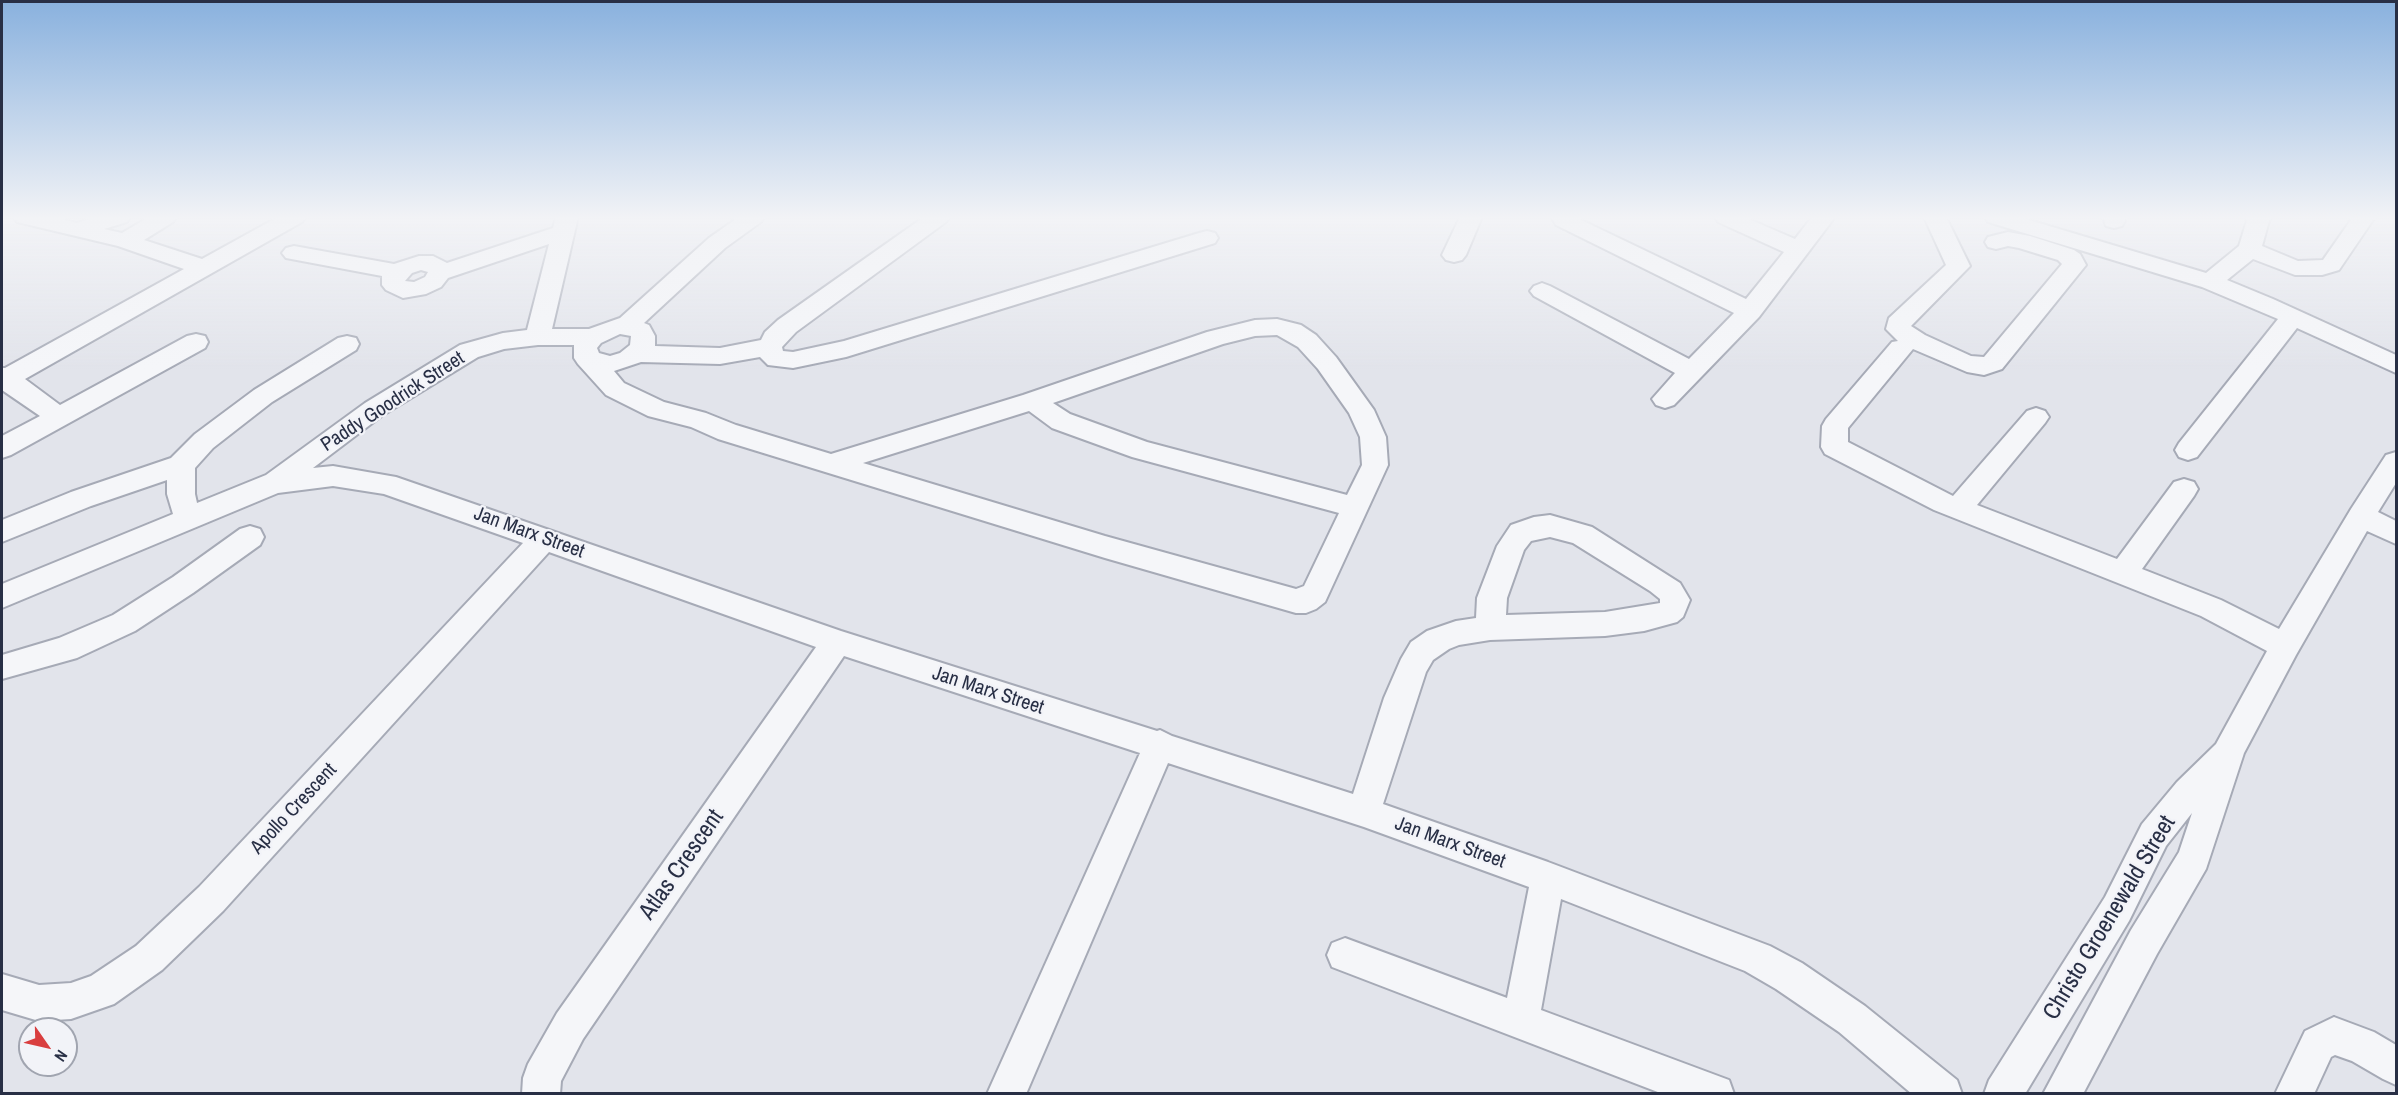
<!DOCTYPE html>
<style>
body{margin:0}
#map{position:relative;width:2398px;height:1095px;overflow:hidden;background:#e2e4eb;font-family:"Archivo Narrow",sans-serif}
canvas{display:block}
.frame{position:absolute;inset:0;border:3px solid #282f45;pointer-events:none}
.north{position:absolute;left:18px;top:1017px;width:60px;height:60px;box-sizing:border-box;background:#f2f3f8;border:2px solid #a1a5b0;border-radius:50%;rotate:124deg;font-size:16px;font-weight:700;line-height:24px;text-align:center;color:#282f45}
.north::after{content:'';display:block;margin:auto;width:21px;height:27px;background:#d93e3f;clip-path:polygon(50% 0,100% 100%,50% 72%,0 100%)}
</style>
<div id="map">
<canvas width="2398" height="1095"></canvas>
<div class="frame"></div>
<div class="north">N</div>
</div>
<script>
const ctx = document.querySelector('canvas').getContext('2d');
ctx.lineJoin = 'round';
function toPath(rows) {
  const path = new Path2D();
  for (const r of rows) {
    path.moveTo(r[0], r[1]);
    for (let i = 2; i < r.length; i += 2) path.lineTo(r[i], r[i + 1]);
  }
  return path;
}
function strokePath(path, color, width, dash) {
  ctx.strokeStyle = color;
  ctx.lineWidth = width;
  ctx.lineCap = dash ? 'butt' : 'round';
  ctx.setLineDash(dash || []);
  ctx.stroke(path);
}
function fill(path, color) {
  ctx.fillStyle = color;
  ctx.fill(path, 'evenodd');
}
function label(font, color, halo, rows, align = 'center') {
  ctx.font = font + ' "Archivo Narrow",sans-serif';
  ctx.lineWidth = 4.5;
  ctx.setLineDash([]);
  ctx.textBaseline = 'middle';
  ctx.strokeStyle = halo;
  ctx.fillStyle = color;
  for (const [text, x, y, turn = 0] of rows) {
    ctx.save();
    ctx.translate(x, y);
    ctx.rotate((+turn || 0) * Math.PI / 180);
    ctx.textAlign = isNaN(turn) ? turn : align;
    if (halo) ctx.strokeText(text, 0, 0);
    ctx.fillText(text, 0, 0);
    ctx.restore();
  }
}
const minor = toPath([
 [14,217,53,217,77,223,96,217,130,217,127,222,104,229,122,233,149,217,176,217,173,222,144,240,202,259,278,217,305,217,302,222,25,379,60,405,187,336,196,334,205,336,208,342,205,348,11,455,2,458,2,436,40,416,2,390,2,368,5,368,184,269,118,246,17,222,14,217],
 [556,217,578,217,552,329,589,329,620,318,709,238,739,217,764,217,761,222,725,248,644,323,649,325,655,336,655,346,720,348,761,340,765,332,778,320,924,217,949,217,946,222,796,332,782,347,783,351,793,352,844,341,1199,233,1207,231,1215,233,1218,238,1215,243,846,357,793,368,768,365,760,357,720,364,641,362,614,371,624,383,664,402,706,413,736,425,831,454,1023,395,1207,332,1255,320,1277,319,1301,325,1316,335,1336,357,1374,410,1386,437,1388,465,1325,602,1316,609,1306,613,1296,613,1105,558,718,439,691,427,648,416,606,395,578,364,574,358,574,345,538,345,504,349,478,357,383,415,313,468,333,466,396,477,841,631,1157,731,1160,730,1172,736,1353,794,1384,698,1401,659,1411,642,1427,631,1456,621,1476,618,1477,598,1497,546,1511,525,1534,517,1550,515,1592,527,1680,583,1690,600,1683,617,1677,622,1644,631,1605,636,1490,640,1459,645,1449,649,1433,660,1426,672,1383,804,1548,862,1770,946,1802,963,1865,1006,1957,1080,1962,1094,1912,1094,1839,1032,1776,989,1745,971,1561,899,1541,1010,1729,1080,1734,1094,1663,1094,1332,967,1327,955,1332,943,1345,938,1507,998,1529,887,1364,827,1168,763,1026,1094,987,1094,1140,753,844,656,583,1039,561,1081,560,1094,522,1094,523,1078,528,1064,557,1013,816,647,549,552,223,911,162,970,114,1004,71,1019,39,1021,2,1010,2,974,39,985,71,983,91,976,136,946,199,887,523,543,384,494,333,486,278,493,2,608,2,584,173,514,167,494,167,480,91,506,2,542,2,520,71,492,171,458,195,434,254,390,338,338,347,336,356,338,359,344,356,350,272,402,213,448,195,468,195,494,197,503,266,475,365,403,460,345,503,333,527,330,549,244,448,278,441,287,426,294,403,298,386,290,382,285,382,276,286,258,282,253,286,248,294,246,394,264,419,256,433,256,447,263,553,228,556,217],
 [421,270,428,272,425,277,414,282,405,281,412,273,421,270],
 [620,334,631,336,630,345,620,353,610,356,599,353,597,348,601,343,620,334],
 [1277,335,1298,347,1318,369,1349,413,1360,437,1362,465,1347,495,1147,442,1070,414,1053,403,1223,344,1255,336,1277,335],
 [1029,411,1052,428,1132,457,1339,513,1304,586,1296,589,1105,536,863,463,1029,411],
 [1550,537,1573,543,1650,591,1660,599,1660,603,1605,612,1506,615,1507,598,1524,550,1531,541,1550,537],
 [1460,217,1482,217,1466,255,1462,260,1454,262,1446,260,1442,255,1460,217],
 [1555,217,1575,217,1746,299,1784,252,1718,222,1715,217,1744,217,1795,239,1812,217,1835,217,1759,317,1674,405,1665,408,1656,405,1652,399,1675,373,1534,296,1530,291,1534,286,1542,283,1550,286,1689,359,1734,313,1556,225,1553,220,1555,217],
 [1924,217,1946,217,1970,266,1911,326,1925,335,1971,356,1984,357,2062,264,2058,260,2019,248,2008,246,1996,249,1988,247,1985,242,1988,237,2008,232,2030,236,2074,250,2080,254,2086,265,2002,369,1984,375,1967,372,1913,349,1848,428,1848,442,1953,496,2027,411,2036,408,2045,411,2049,417,2045,423,1977,505,2117,559,2174,482,2184,479,2194,482,2198,489,2194,496,2142,569,2221,600,2279,629,2351,509,2386,455,2396,452,2396,483,2378,512,2396,521,2396,544,2367,531,2296,655,2244,753,2206,869,2157,954,2083,1094,2043,1094,2131,930,2179,852,2192,813,2166,846,2129,921,2025,1094,1984,1094,1989,1080,2105,897,2142,824,2177,782,2216,744,2267,651,2201,616,1934,510,1825,454,1821,447,1822,426,1826,419,1892,342,1898,341,1886,329,1889,318,1946,265,1924,217],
 [1985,217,2019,217,2206,273,2239,246,2248,217,2270,217,2262,246,2298,261,2323,260,2353,217,2375,217,2339,270,2322,275,2295,275,2253,259,2227,280,2273,299,2396,355,2396,373,2297,328,2197,457,2188,460,2179,457,2175,450,2179,443,2278,319,2202,287,1988,222,1985,217],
 [2103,217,2125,217,2125,221,2122,226,2114,228,2106,226,2103,217],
 [250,526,260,529,264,537,260,545,193,593,135,631,77,658,2,679,2,655,59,638,113,615,173,577,240,529,250,526],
 [2334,1017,2374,1032,2396,1045,2396,1085,2383,1079,2352,1061,2335,1055,2331,1057,2314,1094,2275,1094,2305,1031,2334,1017]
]);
strokePath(minor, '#a6aab6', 4);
fill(minor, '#f5f6f9');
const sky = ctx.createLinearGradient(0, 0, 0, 370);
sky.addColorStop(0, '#89b1de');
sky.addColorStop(0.59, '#f2f3f6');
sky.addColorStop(1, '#f2f3f600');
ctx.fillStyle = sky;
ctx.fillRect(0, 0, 2398, 370);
label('20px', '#282f45', '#f2f3f8', [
 ["Paddy Goodrick Street",393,402,-33],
 ["Jan Marx Street",529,533,20],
 ["Jan Marx Street",988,691,18],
 ["Apollo Crescent",294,809,-47],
 ["Jan Marx Street",1450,843,20]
]);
label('24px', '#282f45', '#f2f3f8', [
 ["Atlas Crescent",682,865,-55],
 ["Christo Groenewald Street",2110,918,-59]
]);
</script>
